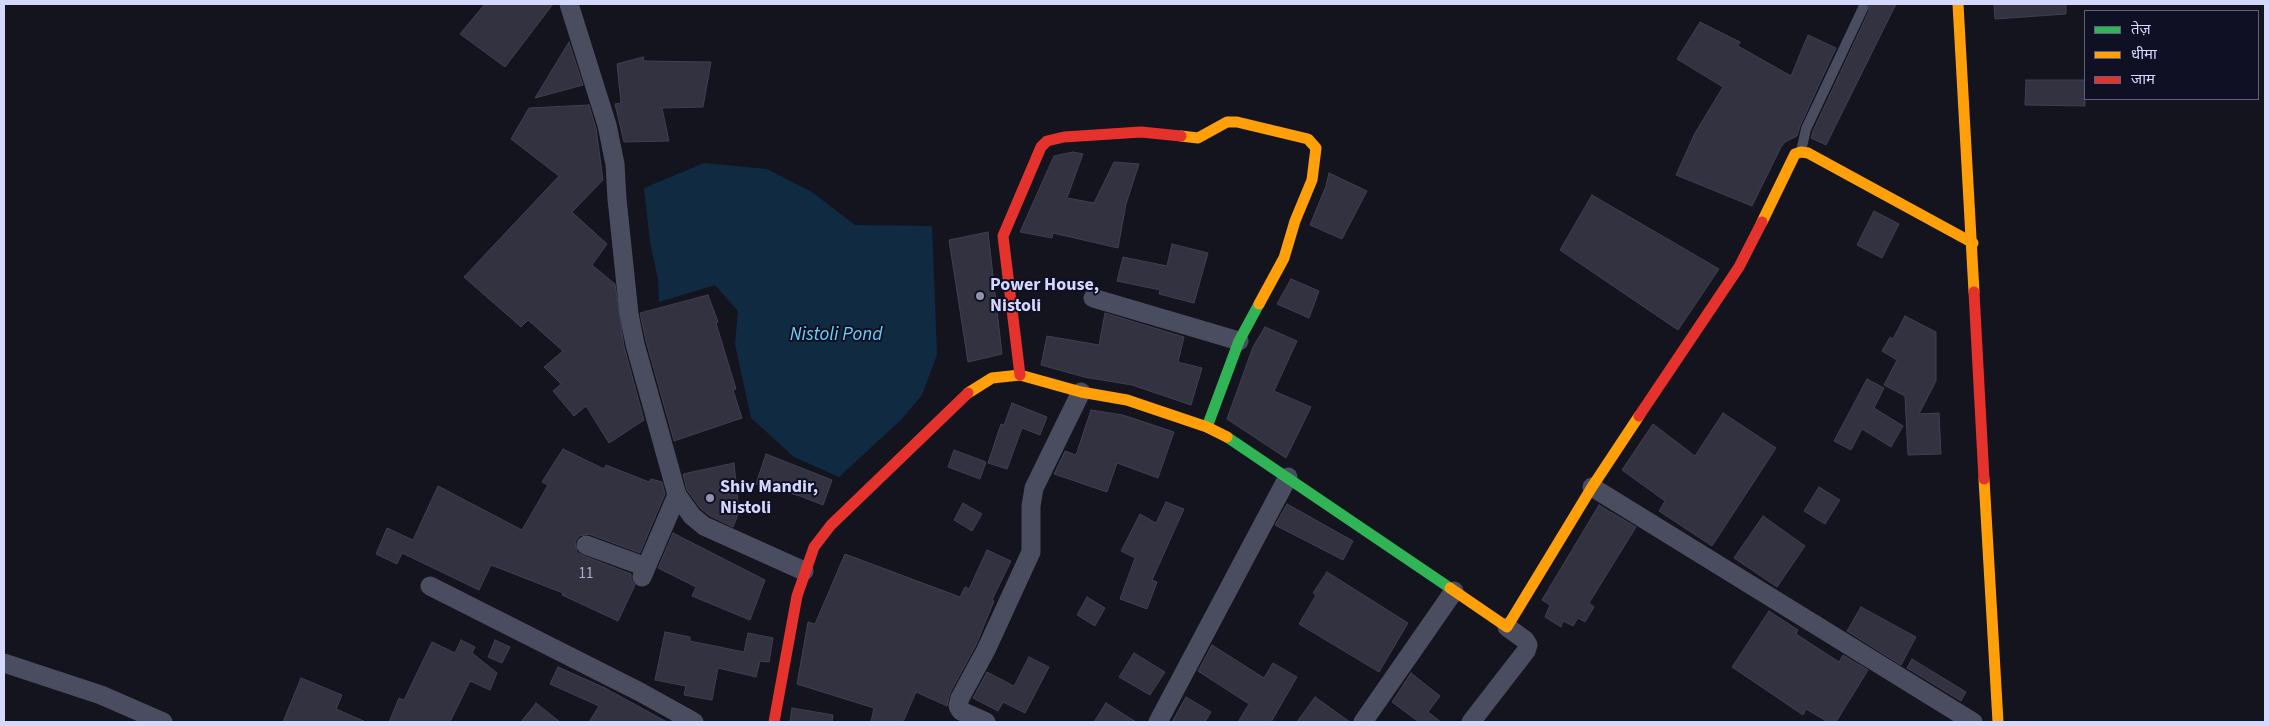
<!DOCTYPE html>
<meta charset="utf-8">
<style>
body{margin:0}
#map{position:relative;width:2269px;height:726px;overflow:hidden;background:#14141f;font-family:"Source Sans 3","Noto Sans Devanagari",sans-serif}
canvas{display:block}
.frame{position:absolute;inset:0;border:5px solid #d5d8fd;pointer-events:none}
.legend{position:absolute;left:2084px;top:10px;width:175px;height:90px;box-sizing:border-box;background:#101024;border:1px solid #5f607b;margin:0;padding:6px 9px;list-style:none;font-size:15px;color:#d5d8fd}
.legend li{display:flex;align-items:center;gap:10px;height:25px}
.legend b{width:25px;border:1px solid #5f607b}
</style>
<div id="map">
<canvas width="2269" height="726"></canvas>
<div class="frame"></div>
<ul class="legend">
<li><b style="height:6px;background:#30b455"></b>तेज़</li>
<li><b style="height:6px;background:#ff9f0a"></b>धीमा</li>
<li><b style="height:6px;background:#e5322d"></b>जाम</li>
</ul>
</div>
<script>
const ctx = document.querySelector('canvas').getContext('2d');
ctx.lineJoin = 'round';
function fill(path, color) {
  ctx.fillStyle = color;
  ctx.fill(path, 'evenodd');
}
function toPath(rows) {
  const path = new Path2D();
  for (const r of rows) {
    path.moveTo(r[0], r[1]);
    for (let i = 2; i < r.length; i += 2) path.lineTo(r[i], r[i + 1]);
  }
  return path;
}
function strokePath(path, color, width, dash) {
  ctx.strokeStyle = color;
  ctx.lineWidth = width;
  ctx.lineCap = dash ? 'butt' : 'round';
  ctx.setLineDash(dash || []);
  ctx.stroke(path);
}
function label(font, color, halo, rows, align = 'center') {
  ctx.font = font + ' "Source Sans 3",sans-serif';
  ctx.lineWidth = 4;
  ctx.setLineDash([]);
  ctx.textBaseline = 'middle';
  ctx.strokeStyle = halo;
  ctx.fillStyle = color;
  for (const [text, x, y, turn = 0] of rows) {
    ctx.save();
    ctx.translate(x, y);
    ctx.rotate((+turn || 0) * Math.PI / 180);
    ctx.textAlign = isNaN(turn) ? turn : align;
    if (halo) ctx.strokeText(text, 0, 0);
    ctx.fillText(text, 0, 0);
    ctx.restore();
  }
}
fill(toPath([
 [704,163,767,169,812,192,855,225,932,226,937,355,922,395,901,420,839,477,794,457,751,418,735,344,738,311,715,285,659,302,658,279,650,242,644,188]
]), '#0f2a41');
const building = toPath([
 [485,4,553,4,505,67,460,34,485,4],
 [1868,4,1896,4,1826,145,1811,138,1813,131,1869,11,1868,4],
 [1994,4,2066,4,2066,14,1995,19,1994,4],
 [1700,22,1740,42,1738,46,1791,76,1808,35,1836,48,1800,126,1797,136,1785,142,1781,147,1752,206,1676,175,1695,133,1723,87,1677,59,1700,22],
 [569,42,583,85,535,98,569,42],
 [643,57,644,61,711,62,703,107,662,108,669,141,624,142,615,104,621,103,617,64,643,57],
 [2026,80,2085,80,2085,106,2025,105,2026,80],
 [589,105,596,128,603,180,572,212,607,244,592,265,615,284,624,346,644,420,609,443,586,406,574,416,553,391,561,384,544,367,563,351,528,320,521,327,464,277,559,176,511,139,529,108,589,105],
 [1073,152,1083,154,1067,198,1094,203,1114,162,1139,164,1126,204,1118,248,1053,233,1052,238,1020,232,1054,156,1073,152],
 [1329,173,1367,191,1342,239,1310,225,1326,186,1329,173],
 [1592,195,1719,269,1678,330,1560,250,1592,195],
 [1874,211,1899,224,1882,258,1857,245,1874,211],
 [988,232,1002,354,968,362,949,240,988,232],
 [1172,244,1208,253,1194,303,1159,294,1160,290,1117,281,1123,257,1167,266,1172,244],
 [1291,279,1319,291,1309,318,1277,304,1291,279],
 [708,295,718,322,716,323,736,389,733,390,742,418,674,441,646,341,640,313,708,295],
 [1105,313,1184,337,1178,362,1202,368,1191,405,1132,385,1084,377,1041,365,1047,336,1099,345,1105,313],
 [1905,316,1936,332,1936,381,1919,414,1939,413,1941,454,1908,455,1905,396,1884,385,1897,360,1882,351,1890,337,1893,339,1905,316],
 [1265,327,1297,341,1274,391,1311,407,1286,458,1227,419,1253,347,1265,327],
 [1867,379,1884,388,1874,408,1903,426,1891,447,1862,429,1851,450,1834,441,1867,379],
 [1012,403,1047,417,1040,435,1022,428,1007,469,988,463,1001,424,1004,425,1012,403],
 [1091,410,1123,415,1174,432,1158,478,1117,463,1107,492,1054,474,1065,451,1076,455,1091,410],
 [1723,413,1776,448,1712,546,1659,511,1665,501,1622,470,1653,424,1695,456,1723,413],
 [563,449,604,469,606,465,649,482,651,479,662,482,665,494,640,553,589,534,579,536,575,542,577,552,582,555,631,574,631,579,635,585,618,621,562,595,563,593,491,565,479,590,402,553,397,564,376,554,387,528,413,540,438,486,522,530,548,485,542,482,563,449],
 [954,450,986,462,980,479,948,467,954,450],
 [766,454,832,480,823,505,800,496,756,484,766,454],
 [734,463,739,512,733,527,710,516,700,508,687,490,683,474,734,463],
 [1819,487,1840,500,1825,524,1804,511,1819,487],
 [1166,502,1184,509,1152,580,1157,582,1147,609,1120,599,1135,558,1121,551,1140,514,1156,523,1166,502],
 [963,503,982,514,972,531,954,520,963,503],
 [1287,504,1353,541,1343,560,1275,525,1287,504],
 [1599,505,1636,527,1589,603,1594,607,1585,622,1578,618,1573,626,1563,621,1561,627,1545,617,1550,605,1542,600,1599,505],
 [1763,516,1805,546,1777,587,1734,558,1763,516],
 [673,533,765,580,750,620,692,596,696,587,658,568,673,533],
 [987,550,1011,561,992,600,994,601,976,645,950,693,947,706,916,692,903,722,871,722,874,708,797,684,808,622,815,624,845,554,960,597,965,587,969,589,987,550],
 [1327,572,1408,623,1379,672,1299,624,1316,595,1313,593,1327,572],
 [1087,597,1105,608,1095,626,1077,615,1087,597],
 [1861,607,1916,637,1901,665,1847,631,1861,607],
 [1769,611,1798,630,1796,634,1839,662,1843,655,1868,670,1836,722,1828,722,1806,709,1803,715,1732,667,1769,611],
 [665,632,690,637,690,641,744,652,748,633,773,638,769,662,760,661,756,677,718,668,712,700,684,695,686,686,655,680,665,632],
 [461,640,475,647,472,653,497,673,490,690,470,681,450,722,389,722,399,698,404,700,432,642,455,653,461,640],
 [495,640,510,647,502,663,488,657,495,640],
 [1212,645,1264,678,1273,663,1297,677,1271,722,1238,722,1249,704,1198,671,1212,645],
 [1134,653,1165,672,1150,695,1119,677,1134,653],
 [1029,657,1049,667,1025,713,1003,702,998,711,973,698,987,672,1014,686,1029,657],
 [1912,659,1966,692,1961,701,1907,668,1912,659],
 [558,667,605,688,667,722,589,722,599,706,550,684,558,667],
 [1411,673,1440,696,1428,712,1441,722,1419,722,1392,702,1411,673],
 [301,678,342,695,336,709,366,722,283,722,301,678],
 [1186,697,1211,712,1205,722,1172,722,1186,697],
 [1315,697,1350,722,1297,722,1315,697],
 [536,703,560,722,521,722,536,703],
 [1106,703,1136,722,1094,722,1106,703],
 [792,708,833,715,832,722,790,722,792,708]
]);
fill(building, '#323241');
strokePath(building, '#403f53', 1);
strokePath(toPath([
 [1801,151,1806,129,1863,8]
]), '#4a4d60', 10);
strokePath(toPath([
 [569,4,607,125,615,164,617,199,629,314,635,344,677,495,692,516,704,526,804,571],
 [1093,298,1239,341],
 [1592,487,1973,722],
 [586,545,646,567],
 [642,577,677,495],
 [430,586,640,692,694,722],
 [4,663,101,695,163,722],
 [986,722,961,711,958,706,960,698,986,650,1031,552,1031,506,1034,488,1081,392],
 [1158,722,1288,477],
 [1363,722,1454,591],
 [1471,722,1526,651,1528,645,1525,640,1507,627]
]), '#4a4d60', 19);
strokePath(toPath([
 [1207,427,1239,341,1259,304],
 [1227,437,1450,588]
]), '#30b455', 11);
strokePath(toPath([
 [1958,4,1974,292],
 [1181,136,1198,138,1227,122,1237,122,1308,139,1316,148,1312,180,1295,221,1284,258,1259,304],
 [1762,222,1795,154,1801,152,1808,153,1973,243],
 [968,393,992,378,1020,375,1081,392,1127,400,1207,427,1227,437],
 [1984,479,1998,722],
 [1450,588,1507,627,1592,487,1639,416]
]), '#ff9f0a', 11);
strokePath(toPath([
 [1974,292,1984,479],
 [1020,375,1003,236,1041,147,1047,141,1064,137,1141,132,1181,136],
 [1639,416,1739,267,1762,222],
 [774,722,797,596,814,547,831,525,968,393]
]), '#e5322d', 11);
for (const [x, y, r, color] of [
 [980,296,5,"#9193af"],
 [710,498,5,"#9193af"]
]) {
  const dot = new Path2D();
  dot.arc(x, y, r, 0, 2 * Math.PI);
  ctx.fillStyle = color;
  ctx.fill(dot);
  strokePath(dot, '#101024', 2);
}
label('15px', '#acaece', null, [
 ["11",586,575]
]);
label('bold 18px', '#d5d8fd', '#101024', [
 ["Power House,",990,286],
 ["Nistoli",990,307],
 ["Shiv Mandir,",720,488],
 ["Nistoli",720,509]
], 'left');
label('italic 19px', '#69d0f7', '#101024', [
 ["Nistoli Pond",836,336]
]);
</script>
